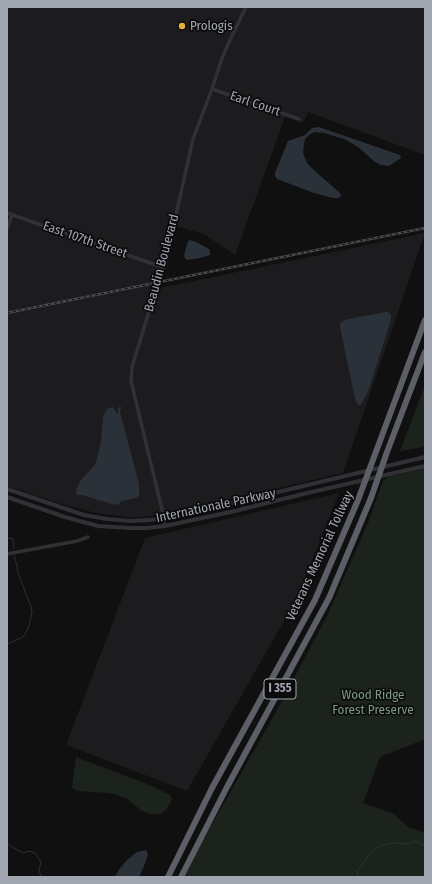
<!DOCTYPE html>
<style>
body{margin:0}
#map{position:relative;width:432px;height:884px;overflow:hidden;background:#101011;font-family:"Fira Sans Condensed",sans-serif}
canvas{display:block}
.frame{position:absolute;inset:0;border:8px solid #a2a6b0;pointer-events:none}
</style>
<div id="map">
<canvas width="432" height="884"></canvas>
<div class="frame"></div>
</div>
<script>
const ctx = document.querySelector('canvas').getContext('2d');
ctx.lineJoin = 'round';
function fill(path, color) {
  ctx.fillStyle = color;
  ctx.fill(path, 'evenodd');
}
function toPath(rows) {
  const path = new Path2D();
  for (const r of rows) {
    path.moveTo(r[0], r[1]);
    for (let i = 2; i < r.length; i += 2) path.lineTo(r[i], r[i + 1]);
  }
  return path;
}
function strokePath(path, color, width, dash) {
  ctx.strokeStyle = color;
  ctx.lineWidth = width;
  ctx.lineCap = dash ? 'butt' : 'round';
  ctx.setLineDash(dash || []);
  ctx.stroke(path);
}
function label(font, color, halo, rows, align = 'center') {
  ctx.font = font + ' "Fira Sans Condensed",sans-serif';
  ctx.lineWidth = 3.5;
  ctx.setLineDash([]);
  ctx.textBaseline = 'middle';
  ctx.strokeStyle = halo;
  ctx.fillStyle = color;
  for (const [text, x, y, turn = 0] of rows) {
    ctx.save();
    ctx.translate(x, y);
    ctx.rotate((+turn || 0) * Math.PI / 180);
    ctx.textAlign = isNaN(turn) ? turn : align;
    if (halo) ctx.strokeText(text, 0, 0);
    ctx.fillText(text, 0, 0);
    ctx.restore();
  }
}
fill(toPath([
 [7,7,425,7,425,155,308,112,303,123,285,117,235,255,204,234,176,226,171,251,160,288,425,233,343,473,171,513,134,518,96,513,61,504,7,486],
 [339,493,297,598,187,791,66,745,145,538]
]), '#1c1c1e');
fill(toPath([
 [425,385,425,444,424,447,400,451],
 [425,468,425,741,423,740,380,757,363,803,394,814,408,827,425,833,425,877,184,877,202,842,276,712,327,616,368,523,383,481,388,477],
 [76,757,147,784,170,795,172,799,166,810,161,814,150,814,142,811,127,799,117,795,109,793,78,791,72,788]
]), '#1c231d');
fill(toPath([
 [319,127,397,154,400,155,401,158,389,166,381,165,375,162,358,147,344,139,324,133,315,132,310,134,305,139,304,143,303,153,307,163,316,172,340,193,341,196,339,198,333,198,314,193,277,179,275,176,275,173,288,141,305,135,312,128],
 [190,240,196,242,209,249,210,251,210,255,200,258,188,260,185,259,184,255,187,244,188,241],
 [386,312,388,312,391,315,391,320,389,326,369,389,362,403,360,405,358,405,355,399,340,327,340,323,348,319],
 [121,406,120,412,139,484,139,496,136,498,122,501,120,502,119,504,115,505,82,495,77,495,76,493,77,488,80,481,94,466,96,462,101,442,103,416,107,409,112,407,118,414,118,408],
 [146,850,148,854,144,866,139,877,115,877,118,871,126,861,137,852]
]), '#2b3138');
strokePath(toPath([
 [7,538,13,539,14,549],
 [7,644,23,637,28,629,31,618,32,612,31,607,18,573,17,566,14,556],
 [7,671,8,672,7,674],
 [7,842,10,846,23,853,29,851,35,853,41,862,39,870,41,877],
 [358,877,357,871,362,864,373,851,377,848,387,844,394,843,408,844,414,841,418,842,425,846]
]), '#2b3138', 1);
strokePath(toPath([
 [212,89,299,119],
 [7,213,162,267],
 [7,229,12,215],
 [165,526,164,518,131,381,132,367,169,246,193,139,212,89,222,58,230,40,246,7],
 [7,554,77,541,88,537]
]), '#313135', 3.5);
strokePath(toPath([
 [7,489,84,515,107,519,131,521,150,520,182,515,425,457],
 [7,497,65,517,98,526,129,528,147,528,165,526,235,511,303,494,425,466]
]), '#313135', 4);
strokePath(toPath([
 [168,877,212,788,315,600,358,500,425,320],
 [181,877,227,787,329,598,371,498,387,452,425,352]
]), '#5d5f66', 6);
const rail = toPath([
 [7,313,425,228]
]);
strokePath(rail, '#4a4b50', 2.5);
strokePath(rail, '#0b0b0c', 1, [3]);
for (const [x, y, r, color] of [
 [182,26,4,"#deb13b"]
]) {
  const dot = new Path2D();
  dot.arc(x, y, r, 0, 2 * Math.PI);
  ctx.fillStyle = color;
  ctx.fill(dot);
  strokePath(dot, '#0b0b0c', 1.5);
}
for (const [x, y, w] of [
 [280,689,32]
]) {
  const box = new Path2D();
  box.roundRect(x - w / 2, y - 10, w, 20, 3);
  ctx.fillStyle = '#0b0b0c';
  ctx.fill(box);
  strokePath(box, '#a2a6b0', 1);
}
label('bold 12px', '#a2a6b0', null, [
 ["I 355",280,689]
]);
label('13px', '#a2a6b0', '#0b0b0c', [
 ["Prologis",190,26]
], 'left');
label('13px', '#a2a6b0', '#0b0b0c', [
 ["Earl Court",255,104,19],
 ["East 107th Street",85,240,19],
 ["Beaudin Boulevard",162,263,-75],
 ["Internationale Parkway",216,506,-12],
 ["Veterans Memorial Tollway",320,556,-65]
]);
label('13px', '#7b9a7f', '#0b0b0c', [
 ["Wood Ridge",373,695],
 ["Forest Preserve",373,710]
]);
</script>
